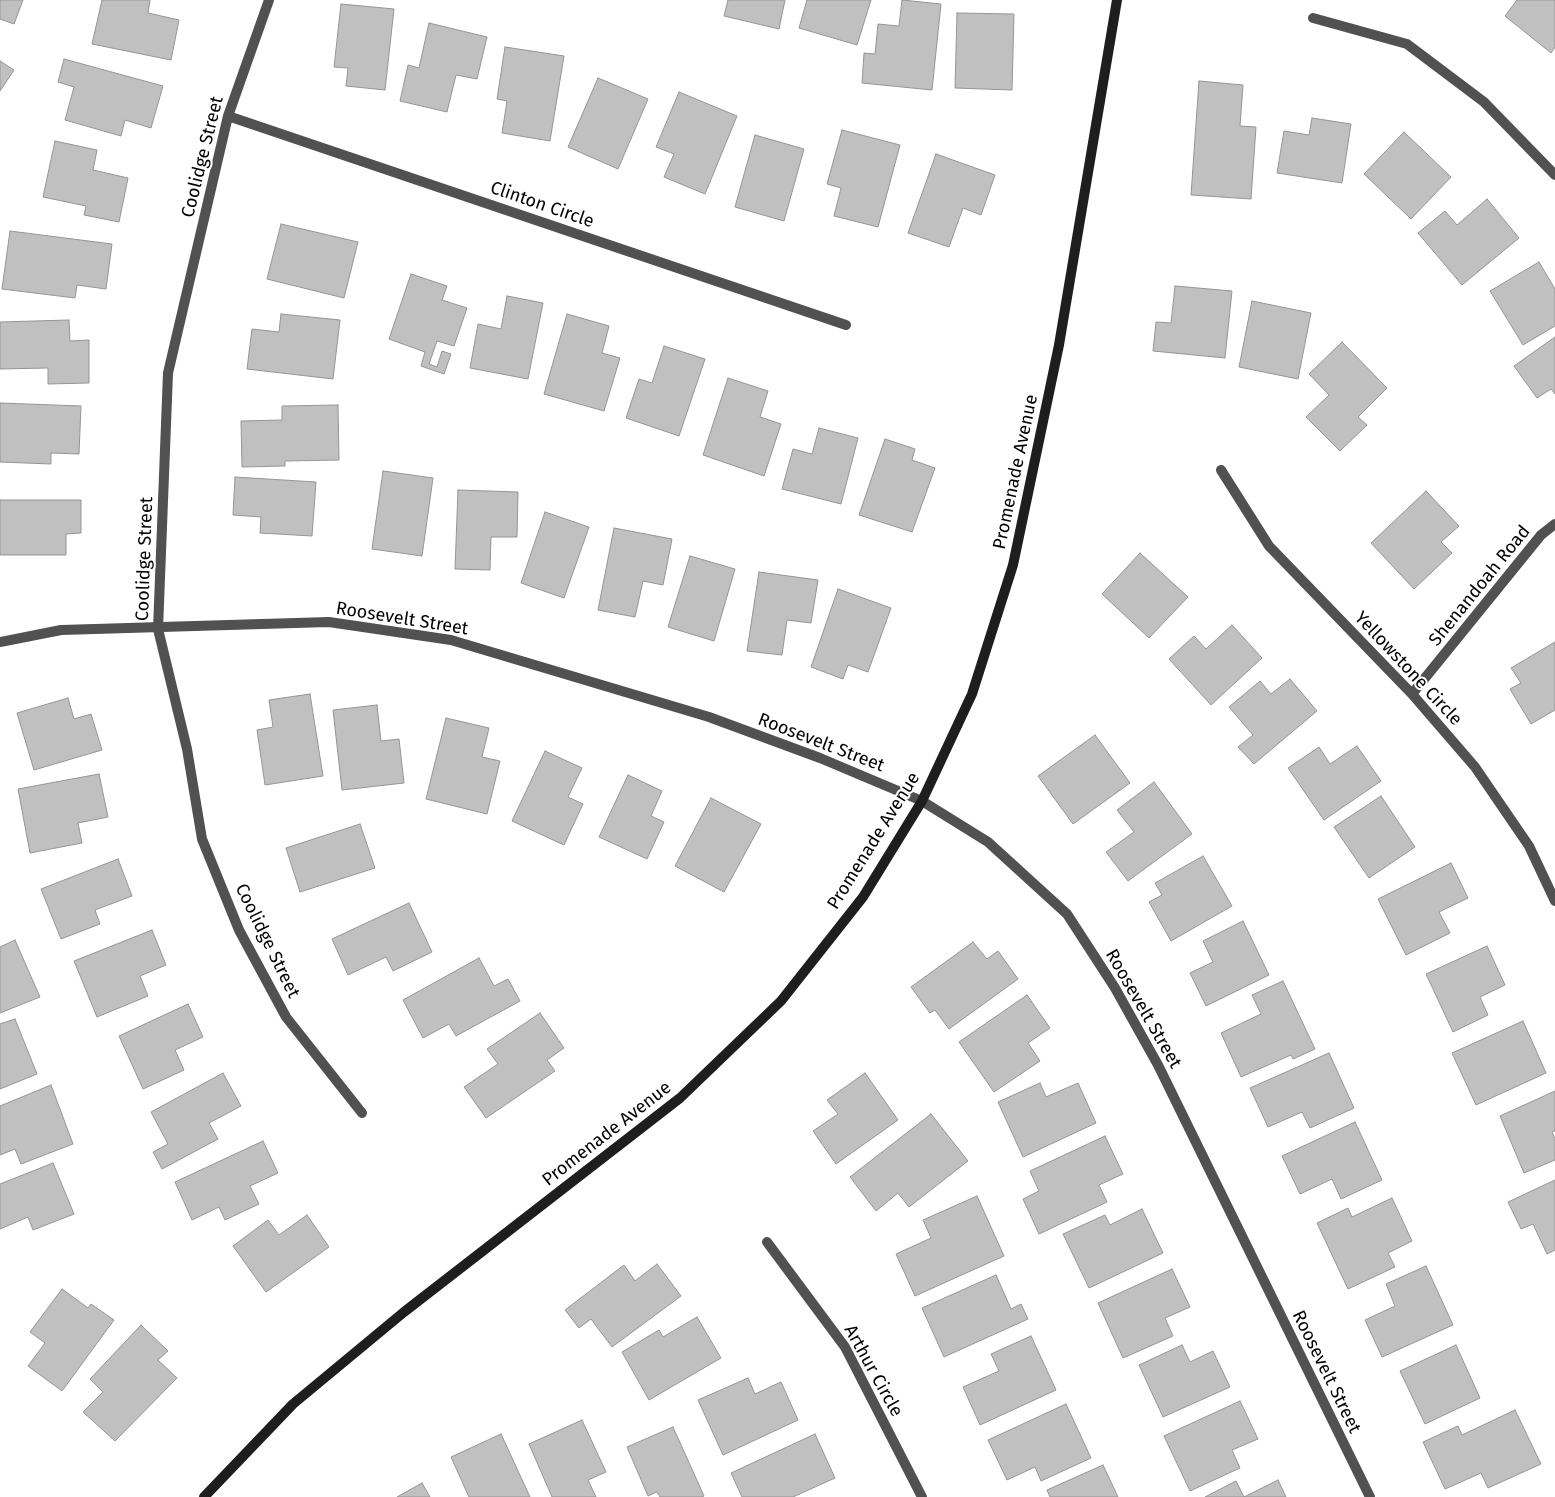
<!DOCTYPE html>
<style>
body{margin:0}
canvas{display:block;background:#fff}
</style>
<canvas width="1555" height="1497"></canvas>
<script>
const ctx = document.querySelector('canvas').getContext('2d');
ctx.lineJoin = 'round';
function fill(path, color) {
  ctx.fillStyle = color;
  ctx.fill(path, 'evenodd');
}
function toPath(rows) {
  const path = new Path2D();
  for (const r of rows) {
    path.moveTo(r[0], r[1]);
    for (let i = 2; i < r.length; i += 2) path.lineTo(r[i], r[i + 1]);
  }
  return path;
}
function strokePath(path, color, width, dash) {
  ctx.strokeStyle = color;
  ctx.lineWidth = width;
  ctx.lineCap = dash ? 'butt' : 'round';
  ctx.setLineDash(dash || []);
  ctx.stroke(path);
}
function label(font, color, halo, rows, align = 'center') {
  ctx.font = font + ' "Fira Sans",sans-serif';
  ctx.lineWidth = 4;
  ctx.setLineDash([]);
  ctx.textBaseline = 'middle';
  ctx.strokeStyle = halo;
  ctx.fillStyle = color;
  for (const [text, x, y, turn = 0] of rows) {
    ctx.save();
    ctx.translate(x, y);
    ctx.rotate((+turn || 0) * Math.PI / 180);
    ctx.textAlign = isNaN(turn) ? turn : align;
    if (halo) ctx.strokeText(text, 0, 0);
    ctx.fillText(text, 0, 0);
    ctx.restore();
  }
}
const building = toPath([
 [0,0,23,0,14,24,0,19,0,0],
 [102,0,150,0,148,13,179,20,171,60,92,44,102,0],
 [728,0,785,0,779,29,724,16,728,0],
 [807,0,871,0,857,45,799,28,807,0],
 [902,0,941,4,932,90,862,83,864,53,875,54,878,24,899,26,902,0],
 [1517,0,1555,0,1555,47,1551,53,1505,16,1517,0],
 [341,4,394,9,385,90,346,86,348,68,334,67,341,4],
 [957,13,1014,14,1012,90,955,88,957,13],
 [429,23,487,37,477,79,456,75,447,112,400,101,408,65,419,68,429,23],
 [505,47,564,56,550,141,502,133,507,101,497,99,505,47],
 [64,59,163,86,151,128,125,120,121,136,65,120,74,87,58,82,64,59],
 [0,61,14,70,0,91,0,61],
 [598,78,648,99,618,169,568,147,598,78],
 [1199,81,1243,85,1240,126,1256,127,1251,199,1191,195,1199,81],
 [679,92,737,116,705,194,664,177,674,154,656,147,679,92],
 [1312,118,1351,124,1342,183,1277,173,1284,131,1309,135,1312,118],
 [842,130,900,145,878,227,834,216,841,188,827,184,842,130],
 [1404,132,1451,177,1411,219,1364,174,1404,132],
 [755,135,804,149,784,221,735,207,755,135],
 [55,141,97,150,93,170,128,178,119,222,84,215,86,206,43,197,55,141],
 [936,154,995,175,981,215,963,208,949,247,908,233,936,154],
 [1487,199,1519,238,1462,285,1418,233,1445,211,1457,225,1487,199],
 [281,224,358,242,344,298,267,279,281,224],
 [10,231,112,244,106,289,77,285,75,298,2,289,10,231],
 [1539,262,1555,289,1555,326,1523,345,1490,291,1539,262],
 [411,274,447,286,442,300,467,308,454,346,437,341,429,364,437,367,442,351,451,354,444,374,421,366,425,352,389,339,411,274],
 [1175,286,1232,291,1225,358,1153,351,1156,322,1171,323,1175,286],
 [507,296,543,303,528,379,470,368,478,324,501,329,507,296],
 [1252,301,1311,313,1298,379,1239,367,1252,301],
 [281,314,340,320,333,379,247,369,252,329,279,332,281,314],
 [567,314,609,326,602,353,620,358,604,411,544,394,567,314],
 [69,320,70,341,89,340,89,383,48,384,48,368,0,369,0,322,69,320],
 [1555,337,1555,394,1551,389,1537,398,1514,366,1555,337],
 [1342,342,1387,388,1358,417,1367,425,1340,451,1306,417,1329,395,1309,374,1342,342],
 [664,346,705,359,679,436,626,418,639,379,652,383,664,346],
 [728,378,768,391,760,417,781,424,764,476,703,455,728,378],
 [0,403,81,406,79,454,51,453,51,464,0,462,0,403],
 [338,405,339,460,285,461,285,466,242,467,241,421,282,420,282,406,338,405],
 [819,428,858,438,841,504,782,489,793,449,812,454,819,428],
 [885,439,915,449,912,460,935,468,912,532,859,515,885,439],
 [383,471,433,478,422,556,372,549,383,471],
 [235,477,316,482,312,536,260,533,261,517,233,515,235,477],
 [458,490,518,492,517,537,491,537,490,570,455,569,458,490],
 [1426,491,1459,526,1441,542,1452,553,1414,589,1371,543,1426,491],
 [0,500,81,500,81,533,66,534,66,555,0,555,0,500],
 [545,512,589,527,564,598,521,583,545,512],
 [614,528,672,539,663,585,643,581,635,617,598,610,614,528],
 [1140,553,1188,597,1149,638,1102,594,1140,553],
 [690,556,735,569,714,641,668,627,690,556],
 [759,572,818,580,811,623,787,620,782,655,747,651,759,572],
 [838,589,891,608,868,672,848,665,843,679,811,667,838,589],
 [1232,625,1262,658,1211,705,1169,659,1194,636,1206,649,1232,625],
 [1555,642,1555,710,1531,724,1510,689,1521,683,1511,668,1555,642],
 [1290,679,1317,711,1254,764,1238,747,1253,735,1229,707,1260,681,1271,694,1290,679],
 [310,694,323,776,265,785,257,730,273,727,269,700,310,694],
 [68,698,74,719,91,714,102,750,34,770,17,713,68,698],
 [377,705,381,741,399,739,404,783,342,790,333,710,377,705],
 [446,718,489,728,482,757,500,761,487,814,426,799,446,718],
 [1095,735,1130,783,1073,824,1038,776,1095,735],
 [1357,746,1381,781,1324,820,1288,768,1319,747,1330,764,1357,746],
 [545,751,582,768,568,797,583,804,564,845,512,821,545,751],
 [99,774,108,817,78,823,82,843,30,853,18,789,99,774],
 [628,775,662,791,651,816,664,822,647,859,599,837,628,775],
 [1154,782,1192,834,1128,881,1106,852,1134,832,1117,810,1154,782],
 [1381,796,1415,847,1369,878,1334,827,1381,796],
 [711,798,761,824,724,892,675,866,711,798],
 [360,824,375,868,300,892,286,848,360,824],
 [1203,856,1232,906,1171,941,1149,902,1162,895,1155,883,1203,856],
 [118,859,132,896,95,910,100,924,61,939,41,889,118,859],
 [1451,863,1468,898,1439,912,1450,933,1406,955,1378,899,1451,863],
 [409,903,432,952,393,971,386,957,348,975,332,939,409,903],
 [1243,921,1269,975,1206,1006,1190,973,1213,962,1203,941,1243,921],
 [152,930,166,965,140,976,148,996,97,1017,74,961,152,930],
 [15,940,40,997,0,1013,0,947,15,940],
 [973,942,987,959,998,951,1018,979,949,1029,935,1010,930,1013,911,987,973,942],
 [1487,946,1505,985,1480,997,1488,1015,1453,1032,1426,974,1487,946],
 [479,958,494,986,508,979,520,1001,456,1036,449,1024,423,1038,403,1000,479,958],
 [1283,981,1315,1049,1293,1059,1291,1055,1241,1077,1221,1033,1261,1014,1252,995,1283,981],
 [1027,995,1050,1028,1028,1043,1040,1061,994,1092,959,1042,1027,995],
 [188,1004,203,1037,175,1050,184,1070,143,1089,119,1036,188,1004],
 [540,1013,564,1048,547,1060,555,1071,486,1118,464,1087,498,1064,487,1049,540,1013],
 [15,1019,37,1074,0,1089,0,1024,15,1019],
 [1523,1021,1546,1073,1476,1105,1452,1053,1523,1021],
 [1329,1053,1354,1108,1310,1128,1302,1112,1268,1127,1250,1088,1329,1053],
 [223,1073,241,1106,209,1123,218,1139,162,1169,153,1152,168,1144,151,1112,223,1073],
 [865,1073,898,1120,836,1164,813,1131,838,1114,827,1100,865,1073],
 [1040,1083,1046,1097,1078,1083,1096,1123,1023,1157,998,1102,1040,1083],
 [51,1085,73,1144,21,1164,15,1149,0,1155,0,1106,51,1085],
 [1555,1091,1555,1131,1552,1132,1555,1139,1555,1160,1524,1173,1500,1116,1555,1091],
 [931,1114,968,1161,909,1207,898,1193,876,1211,850,1177,931,1114],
 [1355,1122,1382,1180,1341,1199,1332,1179,1300,1194,1282,1156,1355,1122],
 [1105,1136,1123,1174,1099,1185,1107,1202,1039,1234,1023,1199,1039,1191,1030,1171,1105,1136],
 [263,1141,278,1173,250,1186,259,1204,225,1220,219,1207,192,1220,175,1182,263,1141],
 [53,1163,74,1214,33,1230,28,1217,0,1229,0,1184,53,1163],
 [1555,1180,1555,1250,1547,1254,1533,1224,1521,1229,1508,1202,1555,1180],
 [977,1196,1004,1256,915,1296,896,1254,931,1238,923,1220,977,1196],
 [1392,1198,1412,1241,1388,1253,1395,1267,1348,1289,1317,1223,1348,1208,1352,1217,1392,1198],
 [1142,1209,1163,1253,1089,1288,1063,1234,1105,1215,1110,1225,1142,1209],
 [307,1215,329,1247,266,1292,233,1246,268,1220,279,1235,307,1215],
 [657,1264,681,1296,612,1347,591,1319,579,1328,565,1310,624,1265,635,1281,657,1264],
 [1426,1266,1453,1325,1382,1357,1365,1320,1395,1306,1386,1284,1426,1266],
 [1172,1269,1190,1307,1165,1318,1173,1336,1123,1358,1098,1303,1172,1269],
 [996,1275,1011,1309,1021,1304,1028,1319,944,1357,922,1308,996,1275],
 [62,1289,88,1308,91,1304,114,1320,62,1391,28,1366,45,1343,30,1332,62,1289],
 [697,1317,721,1358,649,1400,622,1352,659,1330,663,1337,697,1317],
 [141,1325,168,1351,158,1360,177,1378,115,1441,83,1412,103,1392,90,1379,141,1325],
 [1031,1336,1056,1390,980,1425,963,1387,999,1371,991,1354,1031,1336],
 [1182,1345,1190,1362,1213,1351,1230,1387,1163,1417,1139,1365,1182,1345],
 [1456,1345,1480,1398,1425,1424,1400,1371,1456,1345],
 [748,1378,755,1394,781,1382,798,1420,723,1455,698,1400,748,1378],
 [1240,1401,1258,1439,1232,1450,1240,1468,1190,1491,1164,1436,1240,1401],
 [1066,1404,1091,1458,1041,1481,1035,1467,1007,1480,988,1440,1066,1404],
 [1515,1410,1541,1464,1488,1488,1481,1473,1445,1489,1423,1442,1458,1426,1462,1435,1515,1410],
 [582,1420,606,1472,588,1480,596,1497,552,1497,529,1444,582,1420],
 [673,1427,704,1496,702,1497,660,1497,657,1492,648,1496,627,1447,673,1427],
 [501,1434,530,1497,469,1497,451,1457,501,1434],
 [815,1434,835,1478,793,1497,742,1497,731,1473,815,1434],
 [1103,1465,1118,1497,1050,1497,1047,1490,1103,1465],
 [1278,1480,1286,1497,1205,1497,1236,1481,1244,1497,1278,1480],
 [422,1483,430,1497,397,1497,422,1483]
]);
fill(building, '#c0c0c0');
strokePath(building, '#959595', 1);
strokePath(toPath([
 [269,0,228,116,168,373,158,629,187,749,202,839,239,930,286,1017,362,1113],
 [1313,18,1407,44,1484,102,1555,175],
 [228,116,846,325],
 [1221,470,1269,546,1412,694,1475,767,1529,846,1555,901],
 [0,642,61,630,329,622,451,640,709,717,820,758,922,801,988,842,1067,914,1115,988,1158,1065,1370,1497],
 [1412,694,1541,535,1555,524],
 [767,1242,845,1347,922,1497]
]), '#515151', 10);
strokePath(toPath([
 [204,1497,293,1404,404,1312,680,1098,781,1001,863,897,922,801,972,694,1013,565,1059,345,1117,0]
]), '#1e1e1e', 10);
label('18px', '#000', '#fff', [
 ["Coolidge Street",203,157,-76],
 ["Clinton Circle",542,205,19],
 ["Promenade Avenue",1016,472,-78],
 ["Coolidge Street",145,559,-88],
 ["Shenandoah Road",1480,586,-51],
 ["Roosevelt Street",402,619,9],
 ["Yellowstone Circle",1408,669,47],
 ["Roosevelt Street",821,743,21],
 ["Promenade Avenue",874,841,-58],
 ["Coolidge Street",267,941,64],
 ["Roosevelt Street",1143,1009,60],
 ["Promenade Avenue",607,1134,-38],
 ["Arthur Circle",873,1371,61],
 ["Roosevelt Street",1326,1372,64]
]);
</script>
